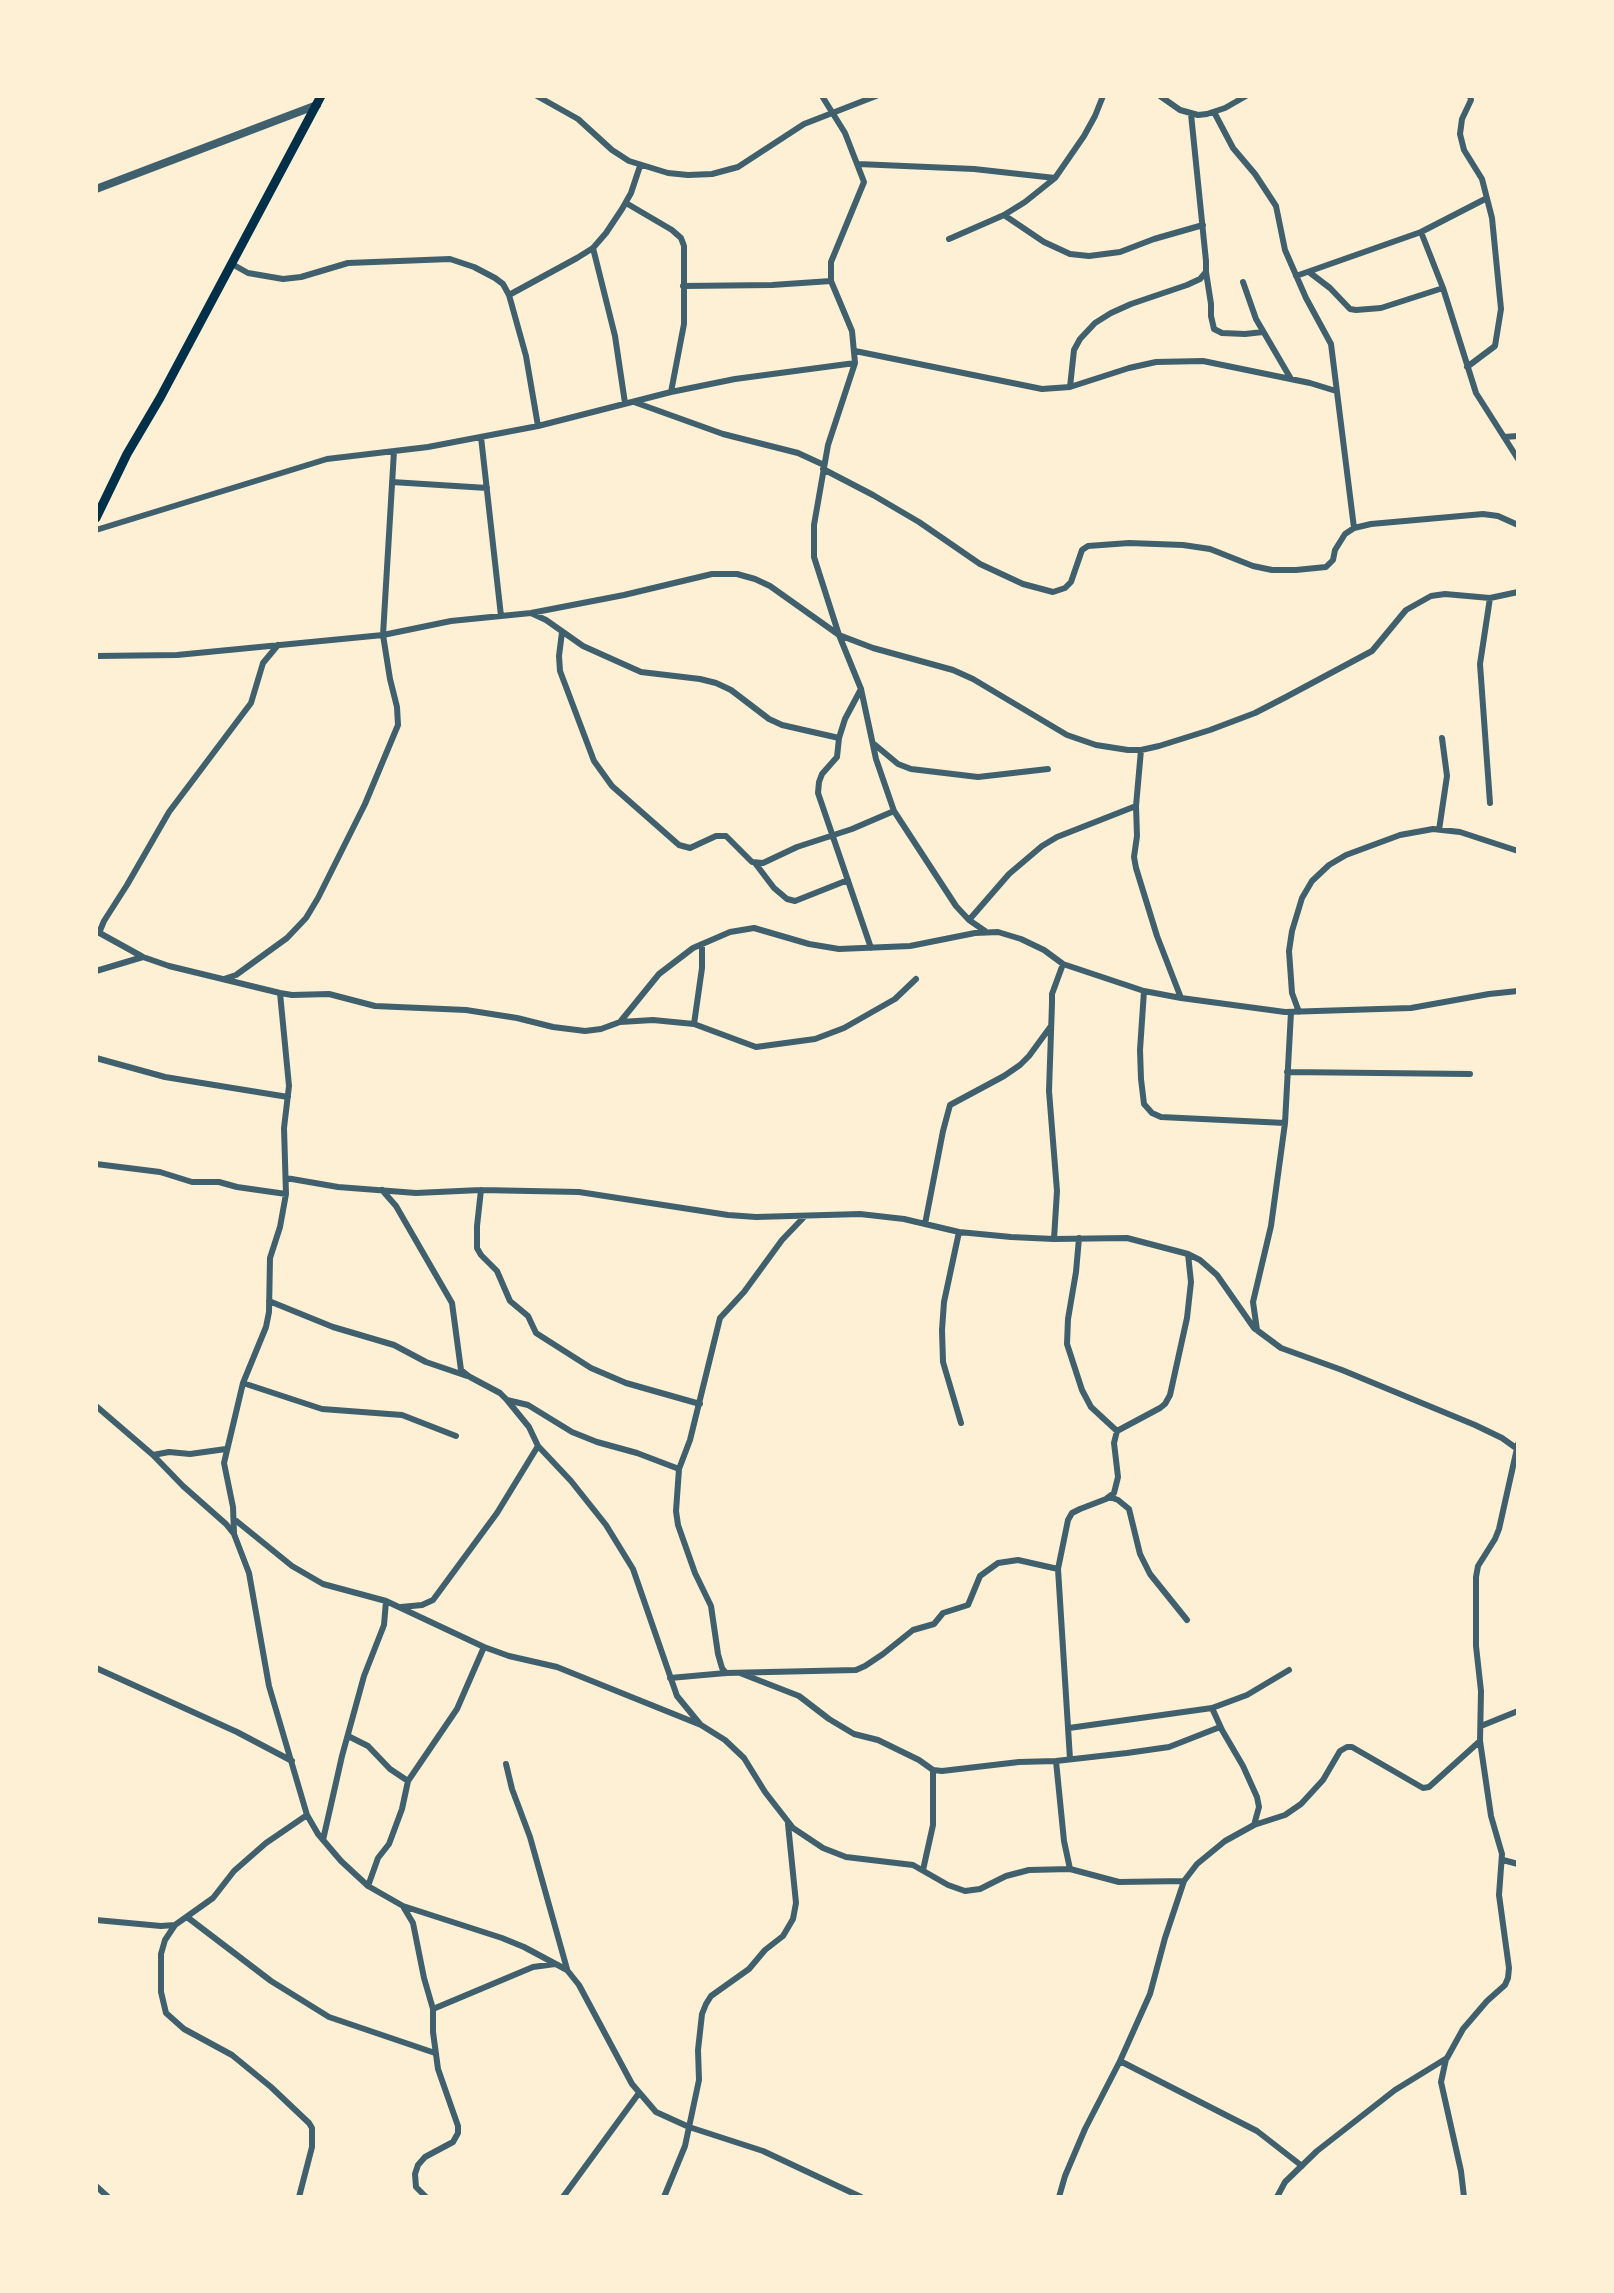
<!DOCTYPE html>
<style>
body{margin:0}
#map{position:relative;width:1614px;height:2293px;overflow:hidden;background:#fdf0d5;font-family:Literata,serif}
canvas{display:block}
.frame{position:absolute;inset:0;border:98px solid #fdf0d5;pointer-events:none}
</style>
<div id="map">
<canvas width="1614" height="2293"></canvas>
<div class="frame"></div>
</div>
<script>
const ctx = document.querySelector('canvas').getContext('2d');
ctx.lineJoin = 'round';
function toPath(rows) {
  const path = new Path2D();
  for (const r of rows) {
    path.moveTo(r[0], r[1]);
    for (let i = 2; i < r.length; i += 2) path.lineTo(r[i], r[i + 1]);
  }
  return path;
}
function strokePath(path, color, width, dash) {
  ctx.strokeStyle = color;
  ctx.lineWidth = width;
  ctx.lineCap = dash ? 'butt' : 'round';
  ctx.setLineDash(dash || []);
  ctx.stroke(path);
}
strokePath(toPath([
 [537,96,578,119,612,150,629,161,668,173,688,175,712,174,738,167,804,124,876,96],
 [822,96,845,133,864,182,831,262,831,281,852,331,855,363,828,445,814,525,814,557,839,635,861,689,876,759,894,811,956,906,969,920,985,931],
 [1160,96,1180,110,1198,115,1207,114,1225,108,1246,96],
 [1214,112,1233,148,1255,174,1276,206,1285,250,1306,298,1331,344,1354,528],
 [858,164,974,169,1055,178],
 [626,203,672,230,681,238,684,246,684,324,671,392],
 [1004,215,1044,242,1070,254,1089,256,1120,252,1154,239,1203,225],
 [1421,232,1443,288,1476,393,1518,459],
 [949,239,1004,215,1025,202,1055,178,1084,136,1095,116,1103,96],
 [593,248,615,336,625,403],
 [232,264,248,273,283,279,301,277,348,263,450,259,474,267,495,278,503,284,509,295,526,356,538,426],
 [1206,272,1211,304,1211,316,1214,329,1222,333,1245,334,1263,332],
 [1309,272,1330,288,1350,309,1356,310,1381,308,1443,288],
 [1296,276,1421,232,1487,198],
 [1243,282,1256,319,1291,379],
 [683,286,772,285,831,281],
 [509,295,577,258,593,248,606,233,622,209,631,193,640,166],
 [855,351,1042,389,1070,387,1129,368,1156,362,1203,361,1310,383,1336,391],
 [1467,367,1495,346,1501,309,1492,218,1482,179,1464,150,1460,134,1462,119,1471,100,1470,96],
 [1070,387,1074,350,1080,339,1095,323,1111,313,1131,304,1187,285,1200,279,1206,272,1206,261,1191,114],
 [634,402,723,434,798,453,824,465],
 [481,437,501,616],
 [1504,437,1518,436],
 [823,469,873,495,919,522,980,564,1023,584,1053,592,1065,588,1071,582,1082,550,1088,546,1129,543,1183,545,1210,549,1253,566,1272,570,1296,570,1326,567,1333,560,1335,550,1345,534,1354,528,1371,524,1483,514,1498,516,1518,525],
 [392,482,487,488],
 [96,530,327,459,428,447,538,426,671,392,735,379,855,363],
 [1490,598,1480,664,1490,803],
 [531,613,546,620,583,646,641,672,700,679,716,683,731,690,769,719,782,725,839,738],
 [562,632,559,656,560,671,594,761,612,786,679,845,690,848,716,836,726,836,752,862,763,863,797,847,852,829,894,811],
 [96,656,177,655,383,635,451,621,531,613,624,595,712,574,737,574,755,579,770,586,839,635,873,648,953,670,973,679,1067,735,1096,745,1128,750,1141,750,1159,746,1210,730,1255,713,1286,697,1372,651,1406,610,1431,596,1445,594,1490,598,1518,592],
 [861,689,845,719,839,738,837,757,822,774,819,782,818,793,871,948],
 [874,744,898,764,911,769,978,777,1048,769],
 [1141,750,1136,806,1137,836,1134,857,1136,868,1157,936,1181,998],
 [1439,830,1447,776,1442,738],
 [755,863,774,888,787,899,795,901,848,880],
 [969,920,1009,874,1042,846,1057,837,1136,806],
 [96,931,143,957,169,966,280,993,292,995,329,994,375,1006,466,1010,517,1018,553,1027,585,1031,601,1029,620,1022,659,974,693,948,730,932,754,928,809,944,839,949,910,946,975,933,998,932,1021,939,1044,950,1063,964,1144,991,1181,998,1285,1012,1411,1008,1489,994,1518,991],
 [99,933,104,921,127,885,169,812,251,703,263,663,278,645],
 [702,944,702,968,694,1024,756,1047,815,1039,844,1028,895,999,916,979],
 [96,971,143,957],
 [224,979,236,975,287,938,306,918,318,898,365,804,398,725,397,707,390,679,383,635,394,451],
 [1144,991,1140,1050,1141,1079,1144,1104,1152,1113,1161,1117,1285,1123],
 [1299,1012,1292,993,1289,951,1292,931,1302,898,1312,881,1329,865,1346,855,1400,835,1433,829,1460,832,1518,851],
 [620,1022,653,1020,694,1024],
 [96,1058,165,1077,288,1097],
 [1287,1072,1470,1074],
 [96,1164,160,1172,192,1182,219,1182,237,1187,286,1194],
 [286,1178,338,1187,416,1193,481,1190,579,1192,728,1215,756,1217,860,1214,904,1219,959,1232,1011,1237,1054,1239,1127,1238,1188,1254,1200,1260,1217,1275,1254,1328,1281,1348,1342,1370,1475,1425,1502,1438,1516,1448],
 [382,1190,396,1206,452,1303,461,1370,470,1377,500,1393,507,1400,529,1427,538,1446,571,1481,606,1525,633,1569,677,1696,700,1724],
 [481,1190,477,1226,477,1248,481,1255,497,1271,510,1301,528,1316,536,1333,591,1368,626,1383,700,1404],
 [925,1224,943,1131,950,1105,1004,1076,1020,1065,1029,1056,1051,1026],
 [959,1232,944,1302,942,1330,943,1362,961,1423],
 [1079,1238,1076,1272,1068,1319,1067,1344,1082,1390,1091,1407,1117,1431],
 [1054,1239,1057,1191,1049,1091,1052,1003,1052,994,1063,964],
 [269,1301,333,1327,394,1345,426,1362,467,1376],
 [1257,1330,1253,1302,1271,1226,1285,1123,1291,1012],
 [243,1383,322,1409,402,1415,456,1436],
 [507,1400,528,1405,572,1432,597,1442,637,1453,679,1469],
 [96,1406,153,1455,183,1486,226,1524,234,1534,249,1573,269,1686,307,1815,318,1834,341,1861,368,1886,403,1906,502,1938,524,1947,567,1970,579,1985,632,2084,656,2112,689,2127,763,2151,861,2197],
 [153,1455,169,1452,190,1454,226,1449],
 [1110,1497,1118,1500,1129,1509,1140,1554,1150,1574,1187,1620],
 [234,1519,292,1566,323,1584,386,1601,484,1647,509,1656,557,1667,701,1725,725,1740,744,1758,765,1792,793,1828,823,1848,846,1857,913,1865,948,1885,965,1891,980,1889,1006,1876,1029,1870,1070,1869,1119,1882,1184,1881],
 [234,1533,233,1507,224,1463,243,1383,266,1327,269,1312,270,1258,280,1227,286,1194,284,1128,289,1086,280,993],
 [401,1607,422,1605,433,1600,497,1513,538,1446],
 [96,1668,237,1732,292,1761],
 [726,1673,722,1668,718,1654,711,1606,695,1573,678,1525,676,1511,679,1469,690,1440,720,1318,744,1292,782,1240,804,1217],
 [740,1673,799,1696,829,1719,854,1734,878,1740,919,1760,933,1770,942,1771,1019,1762,1056,1761,1127,1753,1169,1747,1220,1727],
 [670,1678,726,1673,856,1670,865,1666,883,1654,913,1630,934,1624,943,1613,968,1605,980,1576,998,1563,1018,1560,1058,1569],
 [1212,1708,1222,1730,1243,1766,1257,1797,1259,1807,1254,1825],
 [1481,1726,1518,1711],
 [1069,1728,1212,1708,1247,1695,1289,1670],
 [348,1736,368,1746,390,1769,408,1781],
 [1070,1759,1058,1569,1068,1520,1072,1513,1080,1509,1106,1499,1114,1493,1118,1477,1114,1443,1117,1431,1160,1408,1165,1404,1170,1395,1187,1318,1191,1282,1188,1254],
 [1056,1761,1064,1841,1070,1869],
 [506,1764,512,1789,530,1837,567,1969],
 [323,1840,342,1756,364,1676,384,1625,386,1601],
 [1503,1860,1518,1864],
 [923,1870,933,1825,933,1770],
 [368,1886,378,1858,389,1844,402,1809,408,1781,457,1709,484,1647],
 [404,1908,413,1923,424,1978,433,2009,433,2032,438,2069,458,2126,458,2133,453,2142,425,2157,418,2165,415,2174,416,2187,426,2197],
 [187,1917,271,1981,329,2017,435,2053],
 [96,1920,161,1926,175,1925,213,1898,234,1871,266,1843,307,1815],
 [175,1925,165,1940,161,1954,161,1992,166,2013,184,2029,232,2055,271,2087,309,2123,312,2128,312,2147,299,2197],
 [433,2009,533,1967,555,1964],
 [1446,2059,1441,2082,1461,2171,1464,2197],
 [1120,2061,1257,2131,1302,2166],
 [96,2186,108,2197],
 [563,2197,639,2093],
 [664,2197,685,2146,699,2080,698,2050,702,2014,706,2004,711,1996,749,1969,765,1950,783,1936,793,1919,796,1903,788,1824],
 [1059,2197,1065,2176,1085,2129,1120,2061,1150,1994,1165,1938,1184,1881,1197,1864,1225,1841,1254,1825,1285,1815,1301,1804,1323,1780,1340,1751,1347,1747,1352,1747,1423,1788,1429,1787,1480,1741],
 [1277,2197,1285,2182,1317,2151,1395,2090,1447,2058,1463,2029,1487,2001,1505,1985,1508,1978,1509,1968,1499,1895,1502,1854,1491,1816,1480,1741,1481,1691,1476,1646,1476,1577,1478,1566,1495,1539,1499,1529,1518,1444]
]), '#3f606c', 6);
strokePath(toPath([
 [96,189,317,105]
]), '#3f606c', 8);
strokePath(toPath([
 [96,518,127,454,160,398,321,96]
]), '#003049', 9);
</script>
